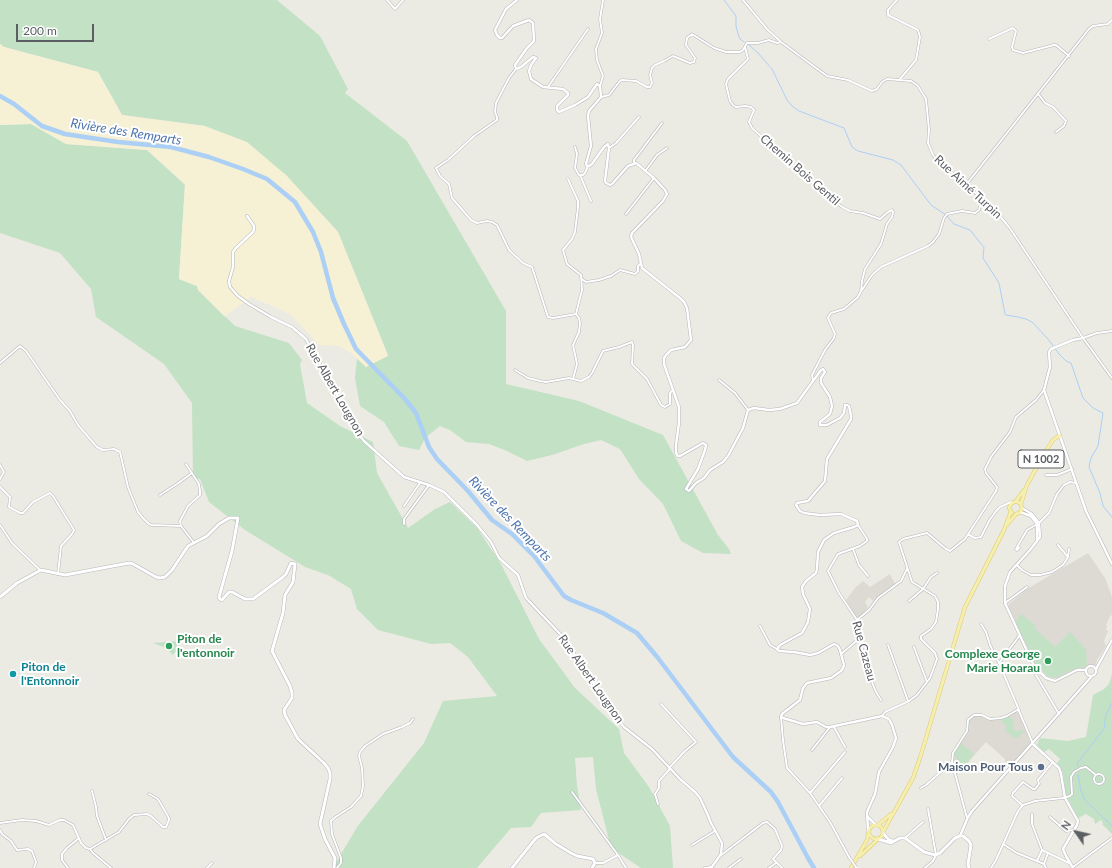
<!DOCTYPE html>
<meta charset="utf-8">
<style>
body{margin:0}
#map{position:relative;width:1112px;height:868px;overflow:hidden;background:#ecebe3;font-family:Lato,sans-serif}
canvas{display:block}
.north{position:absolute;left:1056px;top:812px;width:40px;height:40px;-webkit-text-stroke:3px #fff;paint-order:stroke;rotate:304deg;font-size:11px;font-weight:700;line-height:16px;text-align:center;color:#5b5e62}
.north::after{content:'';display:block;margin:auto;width:14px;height:18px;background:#5b5e62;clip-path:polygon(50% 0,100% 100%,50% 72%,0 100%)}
.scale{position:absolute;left:16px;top:24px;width:78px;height:18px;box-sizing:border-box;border:2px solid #5b5e62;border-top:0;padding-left:5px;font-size:12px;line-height:14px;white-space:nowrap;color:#5b5e62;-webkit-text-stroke:3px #fff;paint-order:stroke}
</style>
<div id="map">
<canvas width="1112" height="868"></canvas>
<div class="north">N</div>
<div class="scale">200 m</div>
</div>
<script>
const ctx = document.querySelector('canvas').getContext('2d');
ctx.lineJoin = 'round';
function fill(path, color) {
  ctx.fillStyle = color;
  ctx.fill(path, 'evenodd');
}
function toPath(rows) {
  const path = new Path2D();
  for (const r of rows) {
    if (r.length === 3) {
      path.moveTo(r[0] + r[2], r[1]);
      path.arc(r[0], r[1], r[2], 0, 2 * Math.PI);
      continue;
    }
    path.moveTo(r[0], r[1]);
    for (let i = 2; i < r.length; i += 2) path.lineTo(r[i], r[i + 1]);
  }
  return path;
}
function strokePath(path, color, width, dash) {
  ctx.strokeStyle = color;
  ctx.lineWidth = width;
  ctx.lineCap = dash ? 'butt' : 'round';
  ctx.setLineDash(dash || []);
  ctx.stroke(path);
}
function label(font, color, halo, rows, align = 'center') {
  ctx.font = font + ' Lato,sans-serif';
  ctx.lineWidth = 4;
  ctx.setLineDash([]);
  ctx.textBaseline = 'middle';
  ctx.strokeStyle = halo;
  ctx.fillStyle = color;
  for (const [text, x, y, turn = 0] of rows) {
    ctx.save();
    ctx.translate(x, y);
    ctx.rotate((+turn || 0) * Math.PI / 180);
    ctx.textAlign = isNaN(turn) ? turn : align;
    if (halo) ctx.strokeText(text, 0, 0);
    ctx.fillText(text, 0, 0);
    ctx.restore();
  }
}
fill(toPath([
 [1088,553,1105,578,1112,597,1112,615,1110,616,1106,625,1107,626,1106,630,1108,631,1104,641,1106,646,1097,660,1095,667,1091,666,1088,667,1086,670,1084,668,1076,669,1057,678,1053,678,1048,676,1035,663,1008,605,1010,603,1027,589],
 [890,574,895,584,873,601,869,597,865,602,868,607,864,613,858,617,856,617,846,600,855,588,863,581,870,587],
 [1015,710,1019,711,1033,744,1011,768,1005,762,1005,759,986,742,956,776,952,762,953,753,967,731,969,718,974,715,982,715,990,719,1001,718,1007,716]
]), '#dcdad2');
fill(toPath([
 [0,0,277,0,320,36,348,89,345,93,407,141,506,311,506,384,579,401,663,435,718,535,729,549,731,554,703,553,681,541,663,504,639,479,620,449,601,440,584,444,552,455,527,461,507,451,489,444,466,442,450,430,440,426,425,438,419,450,399,446,384,422,360,406,355,378,357,358,366,367,388,355,338,232,286,175,205,126,122,115,98,72,4,47,0,44],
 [31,124,66,144,147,150,185,185,179,279,197,286,198,290,235,326,289,343,302,360,300,364,307,403,340,426,373,442,377,473,408,528,435,509,450,502,477,528,501,564,539,639,575,688,619,729,624,753,649,787,670,826,673,868,641,868,611,848,596,789,593,757,575,758,577,786,581,810,541,813,531,827,511,828,477,868,333,868,357,827,424,743,443,701,497,696,468,657,450,643,431,644,378,630,357,609,351,589,328,575,305,567,245,530,209,502,200,479,193,478,192,403,164,364,96,317,91,289,60,253,0,233,0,125],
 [1021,614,1036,626,1034,628,1055,647,1070,632,1086,650,1087,663,1085,667,1076,668,1055,678,1047,676,1035,663,1016,623,1016,621],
 [178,641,177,650,173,655,166,648,153,643],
 [1112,674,1112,834,1102,824,1103,823,1101,820,1095,824,1094,819,1086,814,1078,818,1066,795,1063,773,1057,763,1060,759,1049,749,1044,752,1037,745,1040,738,1068,741,1086,737,1093,695,1104,689,1109,684],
 [1008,715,1013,720,1014,731,1025,730,1018,738,1015,738,1004,729,1007,726,1002,722,1001,718],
 [960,743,974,754,960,770,957,759,953,753]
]), '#c2e1c5');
fill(toPath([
 [0,44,4,47,98,72,122,115,205,126,247,142,286,175,338,232,388,356,366,367,351,353,339,346,319,345,290,314,251,297,226,315,225,317,198,290,197,286,179,279,185,184,147,150,66,144,31,124,0,125]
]), '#f6f0d5');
strokePath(toPath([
 [724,0,736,16,736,26,738,34,740,39,744,42],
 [748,44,758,53,772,69,787,100,792,106,799,111,844,128,852,147,858,151,893,160,901,165,931,205,946,215,954,224,970,230,982,245,984,247,983,258,999,283,1005,314,1006,315,1018,317,1026,319,1032,322,1048,339,1059,354,1066,361,1071,363,1083,398,1093,408,1103,413,1098,446,1091,458,1089,467,1100,493,1103,506,1112,517],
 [1077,766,1078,762,1104,729,1106,715,1112,703],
 [1078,775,1081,791,1085,800,1112,826]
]), '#abcff5', 1);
strokePath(toPath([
 [0,96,14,104,42,126,65,134,118,142,171,147,209,157,243,169,267,179,295,202,313,232,321,252,333,298,344,324,356,349,405,399,416,413,429,447,437,459,468,491,492,520,512,534,534,556,564,596,571,600,603,613,637,633,658,658,733,757,771,792,778,802,808,858,814,868]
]), '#abcff5', 4.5);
const minor = toPath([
 [387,0,395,9,403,0],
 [743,0,767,29,781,42,827,76,848,80,872,91,877,89,882,82,887,79,911,81,918,86,926,99,929,130,928,143,933,155,937,160,993,208,1009,227,1083,338,1112,378],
 [897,0,888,10,888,15,918,30,920,37,916,60,900,79],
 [989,39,1013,28,1016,31,1012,47,1013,50,1023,53,1054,45,1056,45,1069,56],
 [745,47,748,59,728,79,726,84,730,101,733,105,736,107,745,106,751,107,754,110,749,122,752,128,816,186,842,207,850,211,863,213,880,219,888,212,892,210,893,212,892,217,887,224,881,244,865,269,862,281,861,291,858,297,844,309,831,313,829,316,828,318,835,334,834,338,825,350,812,375,813,381],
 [516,69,509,78,496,103,495,112,497,117,497,120,474,136,448,160,436,168,440,176,449,184,452,198,471,220,477,223,487,221,492,222,497,225,509,250,523,263,532,267,548,317,553,318,576,314],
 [600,86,603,76,597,60,596,49,602,33,600,19,603,0],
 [548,87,588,29],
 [1039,95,1045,103,1053,107,1066,121,1064,126,1056,132],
 [601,97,609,95,620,81,622,80,636,81,647,87,650,87,652,83,650,75,652,68,655,65,664,61,673,56,690,63,694,62,695,58,686,45,687,38,692,34,714,48,726,52,740,52,743,50,747,43,758,43,769,40,777,43,781,42],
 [575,147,577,154,575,168,579,175,583,175,585,173,588,166],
 [609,148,616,143,639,117],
 [634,163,634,160,662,123],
 [646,170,657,155,667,148],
 [580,175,591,201],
 [568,179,578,201,578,207,575,232,572,239,563,250,567,264,581,275,582,290,576,314],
 [966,185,1089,29,1093,26,1108,24,1112,20],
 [626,214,654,178],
 [582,279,586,282,599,280,611,276,620,270,635,274,638,271,638,266,640,264],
 [862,290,872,275,881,267,928,246,933,242,939,234,944,218,947,214,962,211,975,213,979,210,982,199],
 [1083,338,1097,333,1112,331],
 [0,363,20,346,26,351,60,400,70,411,78,425,97,447,103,450,114,449,120,452,128,487,138,512,143,518,149,524,152,525,181,526],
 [515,370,528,378,540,381,546,382,569,378,581,381,589,377,592,373,603,351,619,347,632,342,633,345,632,364,647,379,661,405,665,407,670,404,670,393,673,390],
 [573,379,577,364,573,345,579,332,580,323,579,318,576,314],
 [719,380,735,393,748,410],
 [186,464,199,484,200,491,200,495,188,506,180,521,181,526,194,543],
 [0,465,4,472,0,479],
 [1046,475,1057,475,1072,469],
 [0,487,10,497,9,507,20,513,23,513,33,502,48,494,50,493,53,496,74,530,72,534,61,546,58,574],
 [160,495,177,484,192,473],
 [404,506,420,483],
 [404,524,404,519,429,485],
 [0,525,12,543,40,570],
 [858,525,867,539,867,541,860,546,838,554,828,571,839,593,857,620,864,660,875,690,881,700],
 [969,535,975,538,981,537,989,521,996,511,1000,507,1011,502],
 [1018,546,1019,548,1017,550,1016,549,1027,530,1039,523,1049,513,1057,494,1064,485,1070,482,1076,483],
 [853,549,859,565,868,576],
 [1068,556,1069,549],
 [1017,565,1022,570,1031,575,1040,575,1052,572,1063,565,1068,557,1058,545],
 [909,601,923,589,931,577,937,573],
 [1005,603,1027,587],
 [857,620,869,610,878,598,901,581,907,569],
 [981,624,986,632,990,645,999,663,1020,635],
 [760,626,770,645,777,649],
 [888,645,908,701],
 [914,647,927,682],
 [841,654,860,638],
 [999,663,1019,710],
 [1036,675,1059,714],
 [661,704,696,742,685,751,669,768],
 [882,716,885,712,909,701,917,695,930,678,937,659,935,653,921,639,921,636,931,629,936,622,938,609,938,602,935,596,912,582,899,542,903,539,927,533,946,549,950,551,965,539,996,491,997,487,986,473,985,469,991,457,1010,432,1016,417,1036,400,1044,390],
 [781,717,783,740,787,768,810,793,830,822,849,857],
 [834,727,845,747],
 [812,750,830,727],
 [952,762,953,753,967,731,968,720,974,715,982,715,990,719,1001,718,1007,716,1017,710,1019,711,1033,744],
 [1099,779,5],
 [921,788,926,785,952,762,967,818],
 [92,791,96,807,97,816,106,840],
 [572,792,618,855],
 [810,793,845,752],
 [658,804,655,794,659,788,659,781,670,769],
 [1022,805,1012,796,1013,793,1023,782,1033,789,1035,789,1039,784,1038,780,1053,762],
 [819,806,842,778],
 [1032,814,1032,824,1042,850,1069,863],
 [1050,817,1066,831,1073,830],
 [0,823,22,820,36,821,49,825,60,820,64,820,73,825,81,843,86,848,90,849,119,832,129,819,134,815,147,814,151,816,163,827,166,827,169,820,169,818,158,799,149,794],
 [0,830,2,834,11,841,17,850,28,849,32,851,36,862,34,868],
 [905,838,923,822],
 [1003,844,1017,853,1044,864],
 [692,845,715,831],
 [90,849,93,853,111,868],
 [720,856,763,823,767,822,775,829,782,846,781,850,773,859,782,868],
 [1037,861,1042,850],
 [595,863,603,863,618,855,626,868],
 [1044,864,1048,853],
 [1044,864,1046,868],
 [1073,867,1112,838],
 [68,868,62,860,62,854,67,848,79,838],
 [207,868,212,863],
 [337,868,341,863,341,858,332,834,331,821,334,818,351,807,361,796,363,786,362,768,359,756,360,752,365,746,383,734,402,727,410,723,413,719],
 [705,868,711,867],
 [729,868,741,859],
 [769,868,776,863],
 [925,868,933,861,936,855,928,809],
 [991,868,996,860,1018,811,1023,805,1035,801,1063,798,1070,796,1072,794,1071,777,1074,772,1081,768,1086,767,1096,775]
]);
const tertiary = toPath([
 [517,0,506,9,495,30,497,35,500,38,502,38,513,26,529,20,533,23,534,41,527,48,515,65,516,69,521,67,533,57,536,58,531,65,529,71,531,79,543,87,563,89,568,93,568,95,557,106,557,110,559,112,575,105,588,97,597,84,600,86,601,97,589,111,588,116,591,146,586,164,587,166,589,166,592,164,604,147,608,144,609,148,605,181,606,183,610,185,612,184,628,166,636,163,654,178,665,190,667,194,663,201,632,233,631,237,639,254,642,268,680,298,684,302,687,308,691,340,685,347,671,350,667,354,664,358,664,364,679,407,679,423,676,445,676,453,678,456,680,456,703,443,706,445,705,450,698,469,686,489,689,491,696,483,704,478,710,470,723,462,728,456,743,428,748,410,754,408,769,410,780,409,797,403,821,370,823,369,825,372,821,378,821,383,830,397,832,406,830,414,820,422,820,425,827,425,840,418,844,413,845,405,847,405,849,406,851,416,851,419,827,459,825,481,808,501,797,503,796,505,800,511,804,513,820,515,841,514,857,521,858,525,854,527,834,533,824,540,818,552,817,569,816,573,806,581,802,587,803,594,810,609,808,622,802,633,780,645,777,649,779,651,794,652,810,655,818,653,834,644,838,646,840,650,844,665,843,668,841,671,831,678,807,683,803,688,800,700,782,714,781,717,783,718,803,724,817,722,826,727,830,727,882,716,889,719,892,725,896,738,893,747,879,772,875,794,867,812,868,830],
 [247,216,254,226,254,229,253,232,236,248,233,252,233,267,229,281,230,287,238,296,249,304,271,317,292,327,306,339,359,435,364,441,404,477,429,485,444,492,477,525,491,542,499,558,518,575,526,598,562,636,619,721,624,727,652,749,680,779,695,792,700,798,707,813,711,823,722,843,721,854,711,868],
 [1083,338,1073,340,1051,349,1049,352,1050,367,1044,390,1086,511,1112,564],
 [1022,508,1032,514,1039,523,1040,537,1030,550,1010,572,1005,586,1005,603,1034,666,1046,678,1055,681,1077,670,1086,670],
 [1020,512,1031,516,1037,524,1037,540],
 [1091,671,5],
 [1096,669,1112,640],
 [1033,744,1059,768,1061,774,1065,798,1078,821,1077,825,1063,849,1066,856,1073,868],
 [867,816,876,825],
 [960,836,968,817,972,811,1092,676]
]);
const secondary = toPath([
 [0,597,17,583,41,570,65,575,129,563,133,564,156,577,160,578,165,577,172,570,188,546,207,536,219,524,229,518,238,518,232,551,219,597,220,599,222,600,229,592,232,592,245,599,253,599,283,577,286,574,291,563,295,564,293,582,285,595,283,613,272,651,290,686,292,693,292,698,284,710,285,715,298,739,324,763,328,768,330,773,330,779,320,824,325,839,335,858,334,868],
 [883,833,889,840,893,841],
 [878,839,891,843,900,838,905,838,924,852,935,855,940,853,955,838,960,836,963,836,969,841,971,845,968,864,969,868],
 [512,868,536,838,544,834,556,844,571,853,577,856,593,859,595,863,592,868]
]);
const primary = toPath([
 [1021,504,1027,485,1044,454,1053,440,1057,437,1060,436],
 [1012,513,1009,508,1011,504,1016,501,1024,490],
 [1007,525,1016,514,1019,513,1022,509,1021,504,1016,501],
 [876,832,7],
 [878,825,891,814],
 [883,832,913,778,920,758,965,607,1004,530,1011,511],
 [860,856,877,840],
 [851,868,867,840,868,834]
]);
strokePath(minor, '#b4b5b9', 3);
strokePath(tertiary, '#b4b5b9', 3.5);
strokePath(secondary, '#b5b7bc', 4);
strokePath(primary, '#e0c868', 4);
strokePath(minor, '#fff', 2);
strokePath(tertiary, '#fff', 2.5);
strokePath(secondary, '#fff', 3);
strokePath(primary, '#f5efaf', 3);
const minorBridge = toPath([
 [849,857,856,867]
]);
strokePath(minorBridge, '#b4b5b9', 3, []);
strokePath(minorBridge, '#fff', 2);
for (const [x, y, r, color] of [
 [169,646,4,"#2e9e5b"],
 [1048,661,4,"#2e9e5b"],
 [13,674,4,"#0f9aa8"],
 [1041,767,4,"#5c6f8a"]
]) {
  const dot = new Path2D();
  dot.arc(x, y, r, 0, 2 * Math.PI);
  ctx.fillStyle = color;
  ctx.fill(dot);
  strokePath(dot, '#fff', 1.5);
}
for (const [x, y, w] of [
 [1041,459,46]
]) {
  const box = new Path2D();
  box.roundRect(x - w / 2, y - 9, w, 18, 3);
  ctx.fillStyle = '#fff';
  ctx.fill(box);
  strokePath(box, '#5b5e62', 1);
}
label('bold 11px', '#5b5e62', null, [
 ["N 1002",1041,459]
]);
label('12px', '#5b5e62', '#fff', [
 ["Chemin Bois Gentil",800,170,41],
 ["Rue Aimé Turpin",968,187,43],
 ["Rue Albert Lougnon",335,390,60],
 ["Rue Cazeau",864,651,75],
 ["Rue Albert Lougnon",591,679,55]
]);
label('bold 12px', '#27864d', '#fff', [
 ["Piton de",177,639],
 ["l'entonnoir",177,653],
 ["Complexe George",1040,654,"right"],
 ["Marie Hoarau",1040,668,"right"]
], 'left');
label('bold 12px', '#0d838f', '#fff', [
 ["Piton de",21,667],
 ["l'Entonnoir",21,681]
], 'left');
label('bold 12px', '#4e5e75', '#fff', [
 ["Maison Pour Tous",1033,767]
], 'right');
label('italic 13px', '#4e75ad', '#fff', [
 ["Rivière des Remparts",126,132,9],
 ["Rivière des Remparts",510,519,46]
]);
</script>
